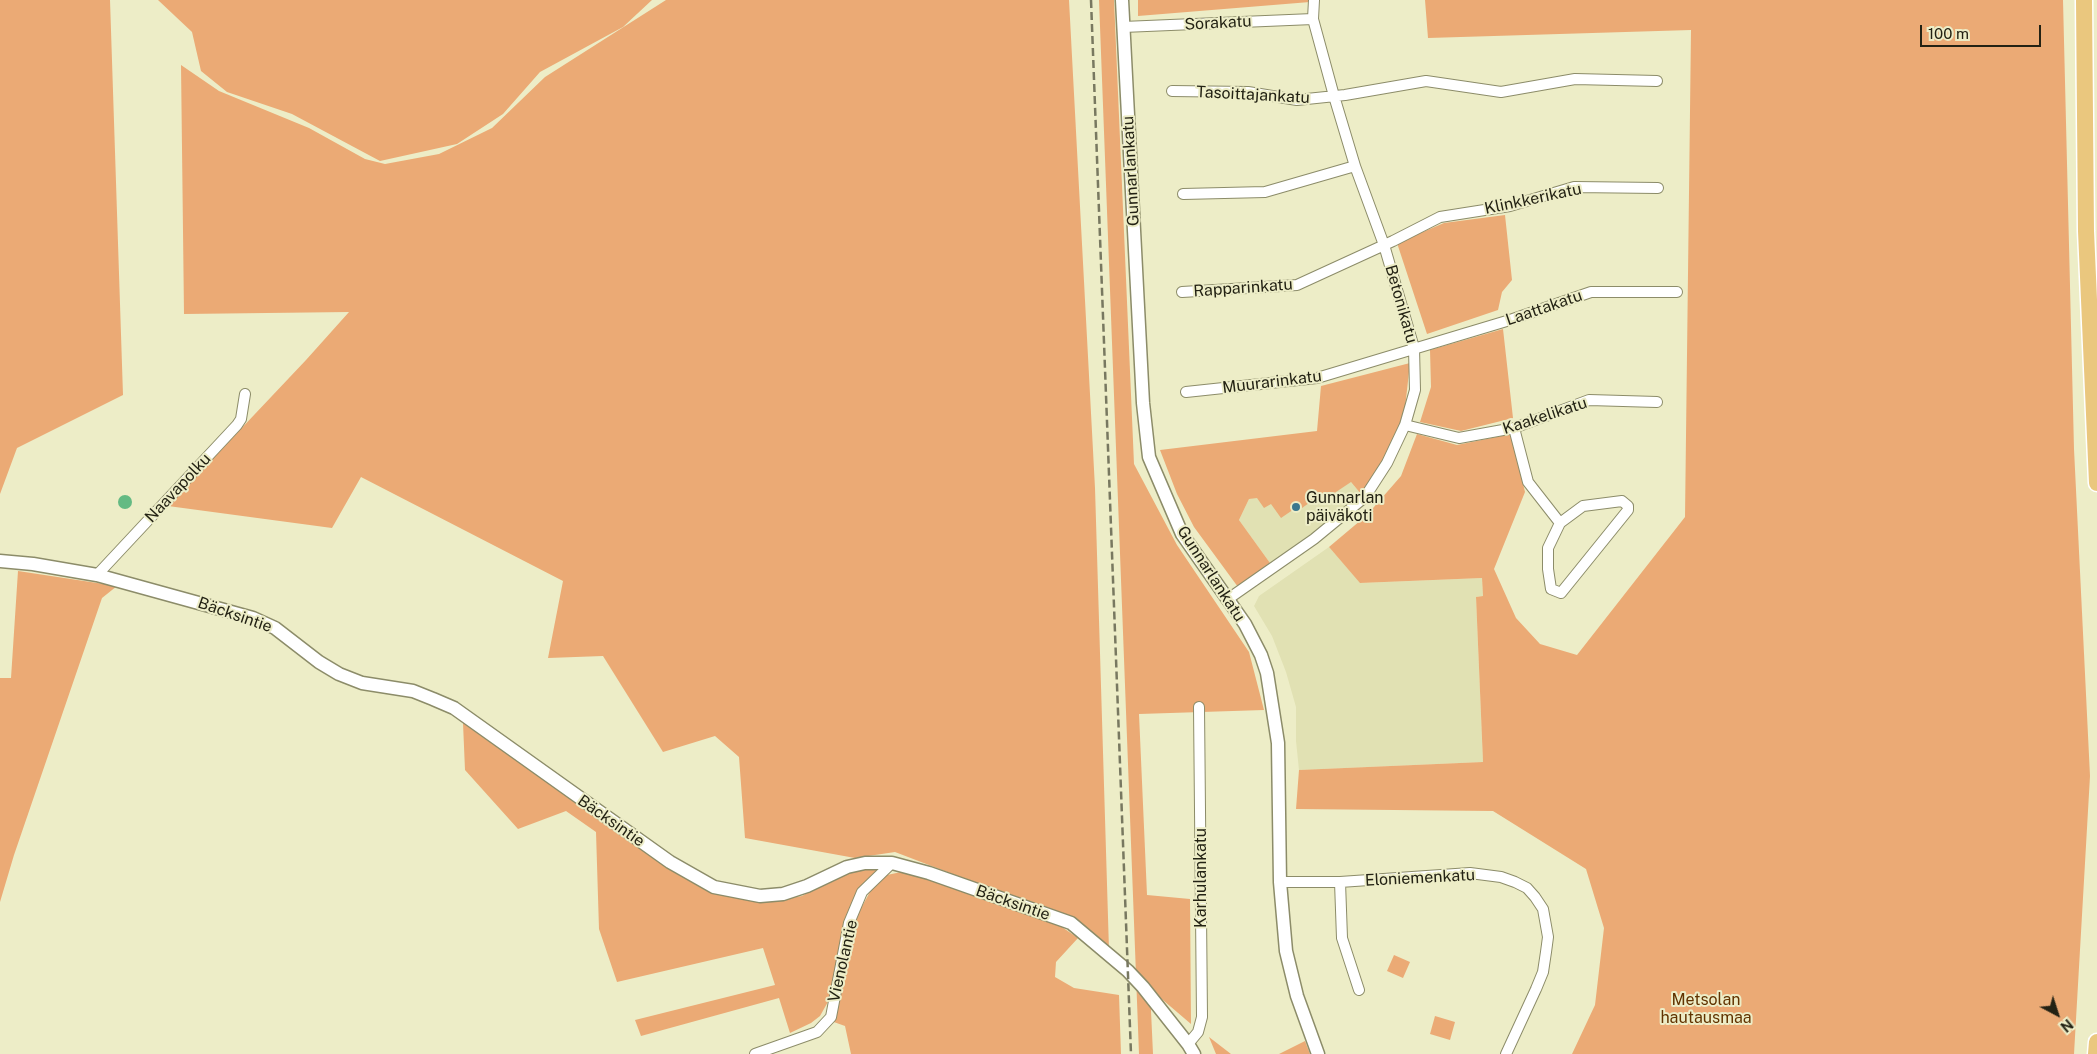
<!DOCTYPE html>
<meta charset="utf-8">
<style>
body{margin:0}
#map{position:relative;width:2097px;height:1054px;overflow:hidden;background:#ededc7;font-family:"Public Sans",sans-serif}
canvas{display:block}
.north{position:absolute;left:2032px;top:989px;width:50px;height:50px;-webkit-text-stroke:4px #ededc7;paint-order:stroke;rotate:140deg;font-size:14px;font-weight:700;line-height:20px;text-align:center;color:#232214}
.north::after{content:'';display:block;margin:auto;width:18px;height:22px;background:#232214;clip-path:polygon(50% 0,100% 100%,50% 72%,0 100%)}
.scale{position:absolute;left:1920px;top:25px;width:121px;height:22px;box-sizing:border-box;border:2px solid #232214;border-top:0;padding-left:6px;font-size:15px;line-height:18px;white-space:nowrap;color:#232214;-webkit-text-stroke:4px #ededc7;paint-order:stroke}
</style>
<div id="map">
<canvas width="2097" height="1054"></canvas>
<div class="north">N</div>
<div class="scale">100 m</div>
</div>
<script>
const ctx = document.querySelector('canvas').getContext('2d');
ctx.lineJoin = 'round';
function fill(path, color) {
  ctx.fillStyle = color;
  ctx.fill(path, 'evenodd');
}
function toPath(rows) {
  const path = new Path2D();
  for (const r of rows) {
    if (r.length === 3) {
      path.moveTo(r[0] + r[2], r[1]);
      path.arc(r[0], r[1], r[2], 0, 2 * Math.PI);
      continue;
    }
    path.moveTo(r[0], r[1]);
    for (let i = 2; i < r.length; i += 2) path.lineTo(r[i], r[i + 1]);
  }
  return path;
}
function strokePath(path, color, width, dash) {
  ctx.strokeStyle = color;
  ctx.lineWidth = width;
  ctx.lineCap = dash ? 'butt' : 'round';
  ctx.setLineDash(dash || []);
  ctx.stroke(path);
}
function label(font, color, halo, rows, align = 'center') {
  ctx.font = font + ' "Public Sans",sans-serif';
  ctx.lineWidth = 4;
  ctx.setLineDash([]);
  ctx.textBaseline = 'middle';
  ctx.strokeStyle = halo;
  ctx.fillStyle = color;
  for (const [text, x, y, turn = 0] of rows) {
    ctx.save();
    ctx.translate(x, y);
    ctx.rotate((+turn || 0) * Math.PI / 180);
    ctx.textAlign = isNaN(turn) ? turn : align;
    if (halo) ctx.strokeText(text, 0, 0);
    ctx.fillText(text, 0, 0);
    ctx.restore();
  }
}
fill(toPath([
 [1345,475,1361,494,1337,516,1270,563,1239,520,1249,499],
 [1329,547,1361,583,1482,578,1483,596,1476,597,1483,762,1299,770,1296,741,1296,707,1286,672,1272,636,1254,606,1259,596]
]), '#e1e1b3');
fill(toPath([
 [0,0,110,0,123,395,17,448,0,494],
 [158,0,652,0,623,27,540,72,503,114,457,144,380,161,292,114,227,92,201,71,192,32],
 [666,0,1069,0,1095,488,1109,950,1083,924,895,852,855,858,745,838,739,757,715,736,663,752,603,656,548,658,563,581,361,477,332,528,168,506,306,360,349,312,184,314,181,65,219,91,309,128,365,159,385,164,439,154,492,128,545,77],
 [1099,0,1114,0,1134,464,1177,545,1249,652,1264,710,1139,714,1147,895,1190,899,1191,1024,1150,989,1153,1054,1139,1054],
 [1138,0,1310,0,1310,2,1138,16],
 [1425,0,2063,0,2074,449,2090,776,2074,1054,1572,1054,1595,1005,1604,928,1586,869,1493,811,1296,809,1299,770,1483,762,1476,597,1483,596,1482,578,1360,583,1329,547,1367,515,1401,476,1417,434,1457,445,1511,434,1525,492,1494,569,1516,618,1540,644,1577,655,1685,517,1691,30,1428,38],
 [1505,215,1512,280,1502,292,1498,310,1427,334,1397,243,1444,223],
 [1503,329,1513,418,1461,431,1420,422,1431,387,1430,350],
 [1410,363,1404,417,1387,455,1361,494,1351,482,1327,498,1323,493,1302,508,1300,505,1281,518,1271,504,1264,508,1257,498,1249,499,1239,520,1270,563,1238,587,1194,527,1177,494,1160,450,1317,431,1321,386],
 [18,571,117,586,102,598,14,855,0,902,0,678,11,678],
 [463,723,602,821,715,891,769,902,802,896,840,874,877,867,876,873,851,907,840,942,829,1000,820,1016,811,1023,790,1033,779,998,641,1036,635,1020,775,985,763,948,617,982,599,929,596,832,566,811,518,829,465,770],
 [906,871,1056,923,1078,938,1056,962,1055,977,1074,988,1119,995,1121,1054,851,1054,845,1026,831,1021,853,923,871,890,887,875],
 [1394,955,1410,962,1403,978,1387,971],
 [1435,1016,1455,1022,1450,1040,1430,1034],
 [1209,1037,1231,1054,1216,1054],
 [1305,1041,1310,1054,1279,1054]
]), '#ebaa75');
fill(toPath([
 [125,502,7]
]), '#64ba83');
const minor = toPath([
 [1123,27,1313,19],
 [1172,91,1248,92,1297,100,1345,95,1426,81,1501,92,1575,79,1657,81],
 [1183,194,1265,192,1355,166],
 [1182,292,1297,285,1393,241,1440,217,1510,206,1574,187,1658,188],
 [1186,392,1317,378,1510,320,1591,292,1677,292],
 [1405,425,1459,438,1514,428,1589,400,1657,402],
 [1514,428,1528,482,1560,523,1583,506,1622,501,1628,506,1628,510,1561,593,1551,589,1548,569,1548,548,1560,523],
 [97,575,237,425,241,419,245,394],
 [1228,599,1314,539,1365,497,1387,463,1405,425,1415,390,1414,348,1384,245,1355,166,1334,96,1313,19,1314,0],
 [1280,882,1340,882,1470,873,1501,877,1515,882,1527,888,1535,897,1543,909,1548,937,1546,952,1543,972,1536,989,1506,1054],
 [1340,882,1342,938,1359,990],
 [1188,1044,1198,1032,1202,1017,1199,707],
 [755,1054,817,1032,831,1017,849,923,862,892,892,863]
]);
const tertiary = toPath([
 [1122,0,1143,403,1149,457,1182,534,1245,624,1261,655,1267,673,1278,743,1280,882,1286,951,1297,996,1318,1054],
 [0,561,33,564,97,575,253,618,275,628,319,662,339,674,362,683,413,691,433,699,454,708,670,862,714,887,760,896,783,894,807,886,847,867,865,863,892,863,929,873,1071,923,1128,971,1143,987,1188,1044,1194,1054]
]);
const trunk = toPath([
 [2084,0,2086,231,2097,483],
 [2096,1054,2097,1042]
]);
strokePath(minor, '#8c8c69', 12);
strokePath(tertiary, '#8c8c69', 15);
strokePath(trunk, '#fff', 19);
strokePath(minor, '#fff', 10);
strokePath(tertiary, '#fff', 12);
strokePath(trunk, '#eac77e', 16);
strokePath(toPath([
 [1091,0,1131,1054]
]), '#787860', 2.5, [8, 4]);
for (const [x, y, r, color] of [
 [1296,507,5,"#3a778e"]
]) {
  const dot = new Path2D();
  dot.arc(x, y, r, 0, 2 * Math.PI);
  ctx.fillStyle = color;
  ctx.fill(dot);
  strokePath(dot, '#ededc7', 2);
}
label('16px', '#232214', '#ededc7', [
 ["Sorakatu",1218,23,-3],
 ["Tasoittajankatu",1253,95,3],
 ["Gunnarlankatu",1131,171,-93],
 ["Klinkkerikatu",1533,199,-12],
 ["Rapparinkatu",1243,288,-4],
 ["Betonikatu",1401,304,74],
 ["Laattakatu",1544,308,-19],
 ["Muurarinkatu",1272,382,-7],
 ["Kaakelikatu",1545,416,-18],
 ["Naavapolku",178,488,-47],
 ["Gunnarlankatu",1211,574,57],
 ["Bäcksintie",235,615,19],
 ["Bäcksintie",611,821,35],
 ["Karhulankatu",1201,878,-90],
 ["Eloniemenkatu",1420,878,-3],
 ["Bäcksintie",1013,903,19],
 ["Vienolantie",843,961,-77]
]);
label('16px', '#232214', '#ededc7', [
 ["Gunnarlan",1306,498],
 ["päiväkoti",1306,516]
], 'left');
label('16px', '#613300', '#ededc7', [
 ["Metsolan",1706,1000],
 ["hautausmaa",1706,1018]
]);
</script>
